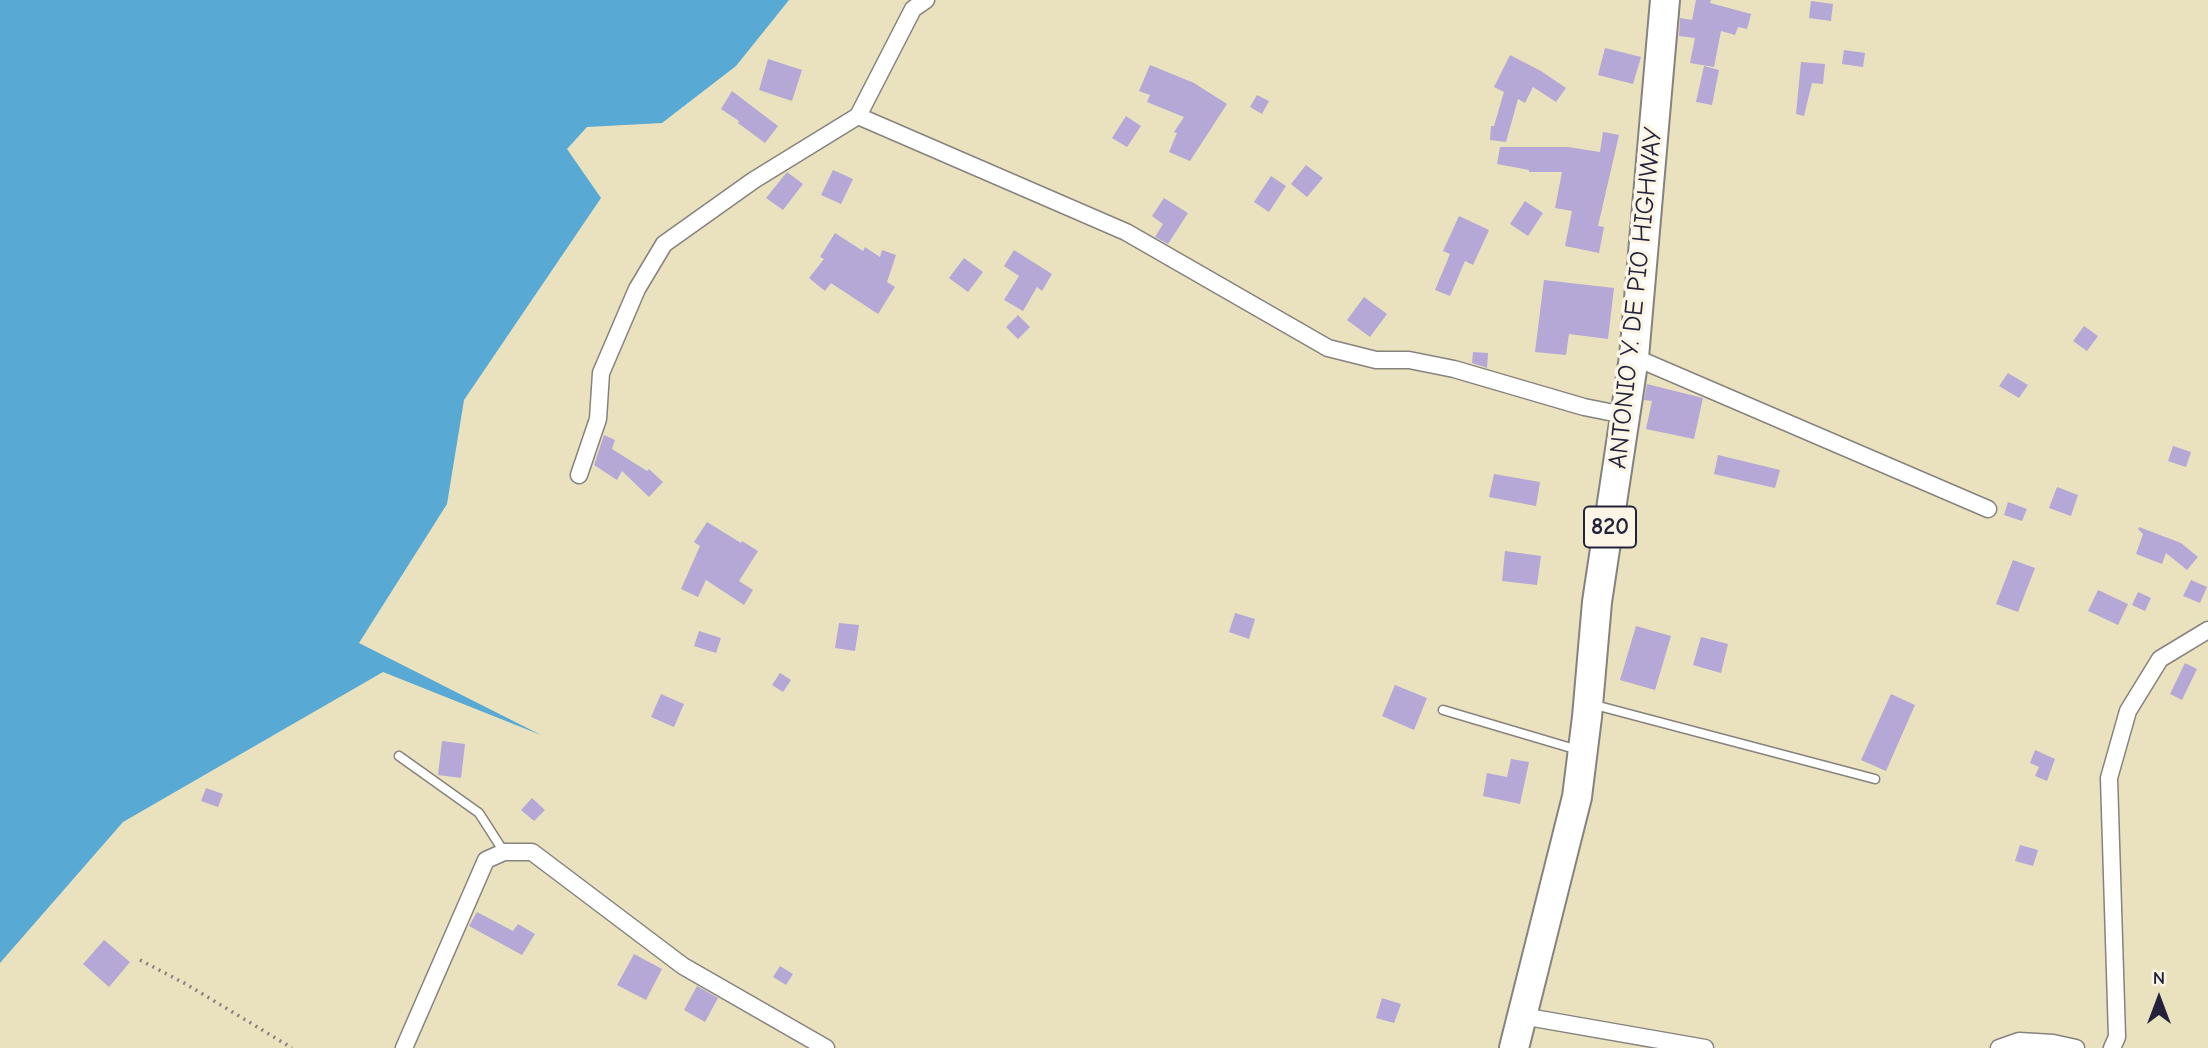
<!DOCTYPE html>
<style>
body{margin:0}
#map{position:relative;width:2208px;height:1048px;overflow:hidden;background:#eae2bf;font-family:"Comic Neue",sans-serif}
canvas{display:block}
.north{position:absolute;left:2124px;top:964px;width:70px;height:70px;-webkit-text-stroke:5px #fcf5e5;paint-order:stroke;rotate:0deg;font-size:19px;font-weight:700;line-height:28px;text-align:center;color:#22223b}
.north::after{content:'';display:block;margin:auto;width:24px;height:32px;background:#22223b;clip-path:polygon(50% 0,100% 100%,50% 72%,0 100%)}
</style>
<div id="map">
<canvas width="2208" height="1048"></canvas>
<div class="north">N</div>
</div>
<script>
const ctx = document.querySelector('canvas').getContext('2d');
ctx.lineJoin = 'round';
function fill(path, color) {
  ctx.fillStyle = color;
  ctx.fill(path, 'evenodd');
}
function toPath(rows) {
  const path = new Path2D();
  for (const r of rows) {
    path.moveTo(r[0], r[1]);
    for (let i = 2; i < r.length; i += 2) path.lineTo(r[i], r[i + 1]);
  }
  return path;
}
function strokePath(path, color, width, dash) {
  ctx.strokeStyle = color;
  ctx.lineWidth = width;
  ctx.lineCap = dash ? 'butt' : 'round';
  ctx.setLineDash(dash || []);
  ctx.stroke(path);
}
function label(font, color, halo, rows, align = 'center') {
  ctx.font = font + ' "Comic Neue",sans-serif';
  ctx.lineWidth = 7;
  ctx.setLineDash([]);
  ctx.textBaseline = 'middle';
  ctx.strokeStyle = halo;
  ctx.fillStyle = color;
  for (const [text, x, y, turn = 0] of rows) {
    ctx.save();
    ctx.translate(x, y);
    ctx.rotate((+turn || 0) * Math.PI / 180);
    ctx.textAlign = isNaN(turn) ? turn : align;
    if (halo) ctx.strokeText(text, 0, 0);
    ctx.fillText(text, 0, 0);
    ctx.restore();
  }
}
fill(toPath([
 [0,0,789,0,736,66,662,123,587,127,567,149,601,198,464,400,447,504,359,643,541,735,383,672,123,822,0,963]
]), '#58a9d3');
fill(toPath([
 [1696,0,1711,0,1710,3,1751,14,1747,29,1738,27,1735,35,1721,31,1714,67,1690,63,1695,38,1679,36,1680,18,1692,20],
 [1811,1,1833,4,1831,21,1809,18],
 [1605,48,1641,57,1633,84,1598,75],
 [1844,50,1865,53,1863,67,1842,64],
 [1510,55,1541,71,1566,88,1556,102,1533,87,1525,103,1518,99,1506,142,1490,140,1491,126,1494,126,1504,92,1494,87],
 [768,59,802,70,792,101,759,90],
 [1801,62,1825,64,1823,84,1812,83,1804,116,1796,114],
 [1150,65,1194,83,1227,104,1190,161,1169,152,1177,133,1174,132,1184,117,1147,102,1150,95,1139,91],
 [1704,66,1719,70,1712,105,1696,102],
 [732,91,778,126,765,143,738,123,739,121,721,109],
 [1257,95,1269,101,1262,114,1250,107],
 [1126,116,1141,126,1127,147,1112,138],
 [1603,132,1619,135,1598,226,1604,227,1599,253,1565,246,1572,211,1555,208,1562,172,1529,172,1529,170,1497,164,1500,147,1568,147,1600,152],
 [1306,165,1323,178,1307,197,1291,184],
 [833,170,853,179,841,204,821,195],
 [787,172,803,184,783,210,766,198],
 [1271,176,1286,186,1269,212,1254,202],
 [1164,198,1188,213,1168,244,1155,237,1163,224,1152,216],
 [1525,201,1543,213,1528,236,1510,224],
 [1459,216,1489,230,1473,265,1465,261,1450,296,1435,290,1450,254,1443,251],
 [835,233,863,251,865,247,880,257,882,250,896,255,887,282,895,287,878,314,831,283,825,291,809,278,824,259,820,257],
 [1014,250,1052,274,1042,291,1037,287,1023,311,1004,300,1019,276,1004,266],
 [964,258,983,272,968,292,949,278],
 [1544,280,1614,288,1608,339,1569,334,1566,355,1535,352],
 [1364,297,1387,314,1370,337,1347,320],
 [1018,315,1030,327,1018,339,1006,327],
 [2084,326,2098,336,2087,351,2073,341],
 [1473,352,1488,353,1487,368,1472,363],
 [2008,373,2028,385,2019,398,1999,386],
 [1647,384,1703,398,1694,439,1646,429,1652,401,1644,400],
 [604,435,615,440,612,449,647,471,649,469,663,482,649,497,622,471,617,480,594,465],
 [2173,446,2191,452,2186,467,2168,461],
 [1718,455,1780,470,1775,488,1714,474],
 [1494,474,1540,482,1536,506,1489,497],
 [2057,487,2078,495,2071,516,2049,508],
 [2008,502,2027,509,2022,521,2004,515],
 [707,522,741,543,742,541,758,551,739,581,753,590,744,605,706,580,698,597,681,589,700,546,694,542],
 [2139,527,2181,543,2198,557,2187,570,2166,553,2162,564,2136,554,2143,534,2138,529],
 [1505,551,1541,556,1537,585,1502,581],
 [2013,560,2035,568,2018,612,1996,604],
 [2191,580,2207,587,2200,603,2183,596],
 [2098,590,2128,604,2118,625,2088,611],
 [2138,592,2151,598,2145,611,2132,605],
 [1235,613,1255,619,1249,639,1229,632],
 [839,623,859,625,855,651,835,648],
 [1636,626,1671,636,1655,690,1620,680],
 [699,631,721,638,716,653,694,646],
 [1701,637,1728,644,1721,673,1693,665],
 [2185,663,2197,669,2182,700,2170,694],
 [780,673,791,680,783,692,772,685],
 [1395,685,1427,698,1414,730,1382,716],
 [661,694,684,704,674,727,651,717],
 [1891,694,1915,705,1886,771,1861,760],
 [442,741,465,744,461,778,438,775],
 [2035,750,2055,759,2047,781,2035,776,2039,767,2030,763],
 [1511,759,1529,762,1520,804,1483,796,1487,773,1507,777],
 [206,788,223,794,218,807,201,801],
 [532,798,545,810,534,821,521,810],
 [2020,845,2038,850,2033,866,2015,861],
 [477,912,513,931,518,924,535,934,522,955,469,926],
 [104,940,130,962,109,987,83,964],
 [634,954,662,969,646,1000,617,985],
 [780,966,793,974,786,985,773,977],
 [697,986,718,998,705,1022,684,1010],
 [1382,998,1401,1004,1394,1023,1376,1018]
]), '#b5a7d6');
const lane = toPath([
 [1591,704,1875,779],
 [1443,710,1578,750],
 [399,756,479,813,504,852]
]);
const street = toPath([
 [858,116,1126,232,1328,348,1376,360,1409,360,1454,369,1584,407,1624,415],
 [1634,357,1988,509],
 [579,475,598,419,601,373,637,289,664,244,754,180,858,116,913,9,926,0],
 [1522,1016,1705,1048],
 [404,1048,486,860,504,852,532,852,683,966,826,1048],
 [1999,1048,2019,1041,2053,1043,2076,1048],
 [2112,1048,2117,1037,2109,778,2128,711,2160,659,2208,630]
]);
const highway = toPath([
 [1514,1048,1577,797,1587,717,1597,602,1634,357,1665,0]
]);
strokePath(lane, '#86827d', 11);
strokePath(street, '#86827d', 19);
strokePath(highway, '#86827d', 32);
strokePath(toPath([
 [140,960,186,984,292,1048]
]), '#86827d', 3.5, [2, 5]);
strokePath(lane, '#fff', 8);
strokePath(street, '#fff', 16);
strokePath(highway, '#fff', 28);
for (const [x, y, w] of [
 [1610,527,52]
]) {
  const box = new Path2D();
  box.roundRect(x - w / 2, y - 20.5, w, 41, 5);
  ctx.fillStyle = '#fcf5e5';
  ctx.fill(box);
  strokePath(box, '#22223b', 2);
}
label('bold 24px', '#22223b', null, [
 ["820",1610,527]
]);
label('26px', '#22223b', '#fcf5e5', [
 ["ANTONIO Y. DE PIO HIGHWAY",1636,298,-84]
]);
</script>
